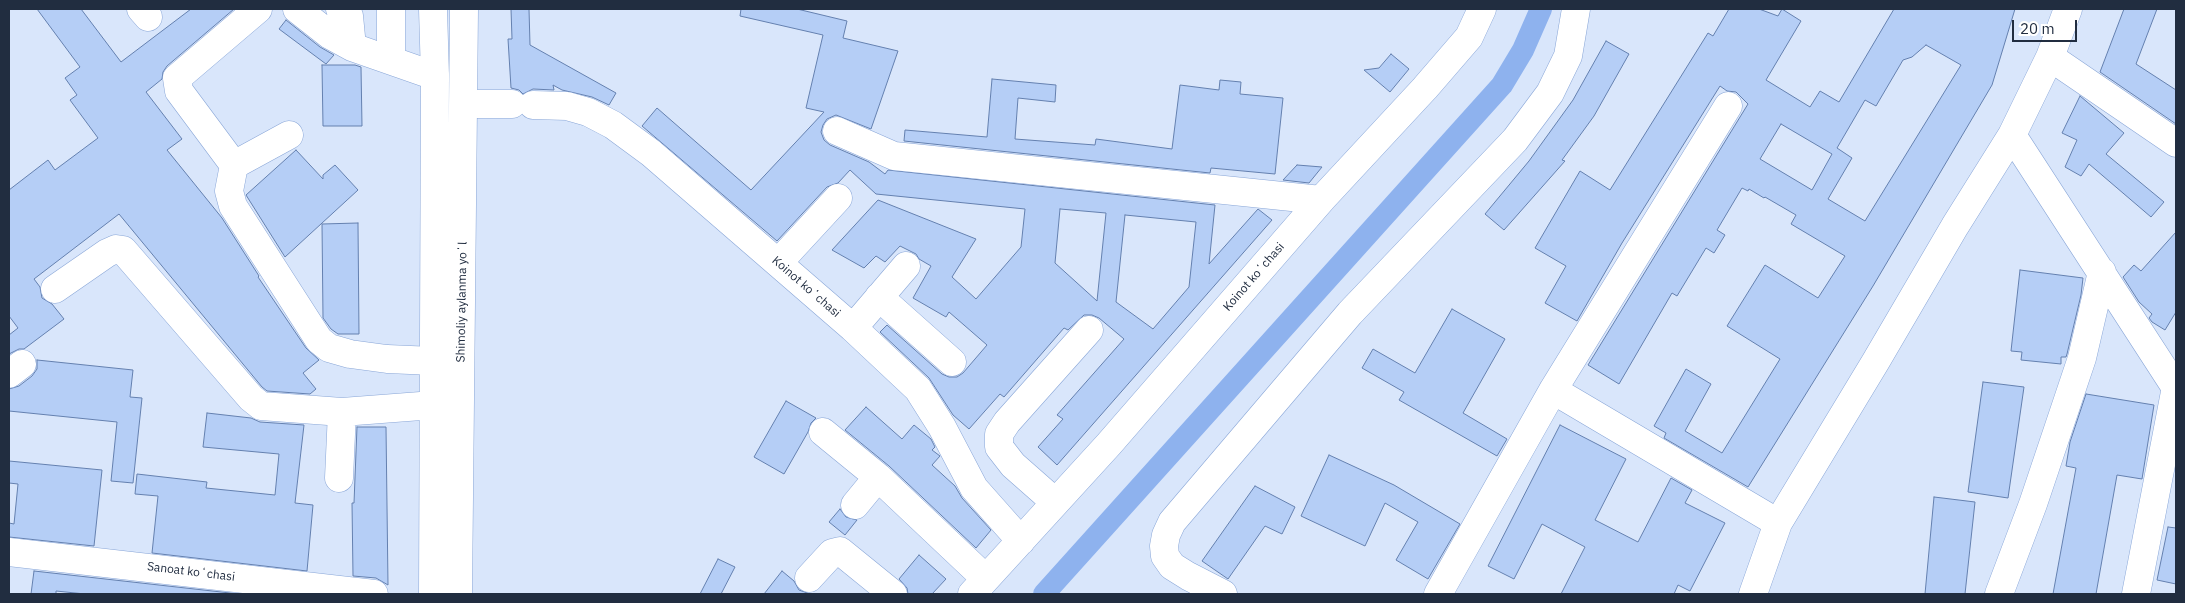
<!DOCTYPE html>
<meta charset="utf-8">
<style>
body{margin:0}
#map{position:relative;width:2185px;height:603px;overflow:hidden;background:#d9e6fb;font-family:"IBM Plex Sans",sans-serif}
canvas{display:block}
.frame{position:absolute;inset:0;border:10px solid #212d40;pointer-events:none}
.scale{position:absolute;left:2012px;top:20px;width:65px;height:22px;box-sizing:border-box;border:2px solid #212d40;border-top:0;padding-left:6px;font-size:15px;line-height:18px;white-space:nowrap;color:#212d40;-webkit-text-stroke:4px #fff;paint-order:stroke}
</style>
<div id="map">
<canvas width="2185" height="603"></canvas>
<div class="frame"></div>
<div class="scale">20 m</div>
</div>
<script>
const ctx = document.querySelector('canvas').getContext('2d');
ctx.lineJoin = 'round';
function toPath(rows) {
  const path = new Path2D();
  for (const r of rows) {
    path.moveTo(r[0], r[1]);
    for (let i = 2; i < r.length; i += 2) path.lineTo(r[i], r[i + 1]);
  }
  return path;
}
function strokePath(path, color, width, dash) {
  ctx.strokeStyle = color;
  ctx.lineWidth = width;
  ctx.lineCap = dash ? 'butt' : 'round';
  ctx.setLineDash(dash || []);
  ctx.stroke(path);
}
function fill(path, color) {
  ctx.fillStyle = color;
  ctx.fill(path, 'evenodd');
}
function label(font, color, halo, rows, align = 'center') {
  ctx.font = font + ' "IBM Plex Sans",sans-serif';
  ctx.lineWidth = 4;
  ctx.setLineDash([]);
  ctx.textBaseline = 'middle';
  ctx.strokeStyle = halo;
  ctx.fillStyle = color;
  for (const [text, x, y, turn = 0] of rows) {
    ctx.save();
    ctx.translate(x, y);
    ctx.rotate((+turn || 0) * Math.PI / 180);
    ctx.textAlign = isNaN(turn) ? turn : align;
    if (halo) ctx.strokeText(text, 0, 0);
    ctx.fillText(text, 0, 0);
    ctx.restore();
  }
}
strokePath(toPath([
 [1044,594,1502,85,1523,50,1541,9]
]), '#8eb2ee', 22);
const building = toPath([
 [37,9,81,9,121,62,191,9,234,9,167,66,163,72,162,79,146,92,182,139,167,150,222,218,259,276,258,277,306,348,319,360,303,373,316,389,310,394,267,391,262,387,119,214,34,279,40,287,42,298,52,304,64,319,24,349,19,349,9,354,9,335,18,328,9,316,9,190,48,160,55,170,98,138,70,100,77,95,65,78,80,67,37,9],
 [511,9,529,9,530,45,616,93,609,105,592,97,562,90,553,85,554,90,533,89,523,94,519,90,511,88,508,39,512,39,511,9],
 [741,9,797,9,847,21,843,38,898,51,871,129,836,115,827,119,823,125,821,132,824,140,830,145,869,162,885,174,888,170,1215,205,1209,264,1258,209,1272,220,1057,465,1038,447,1063,419,1057,415,1124,339,1099,318,1092,315,1084,315,1068,330,1064,328,1004,397,1000,394,969,429,953,415,929,378,880,332,887,325,942,374,949,377,957,377,963,373,987,345,949,312,946,317,913,298,931,266,919,259,916,254,900,246,885,262,876,256,864,268,832,250,878,200,976,239,952,277,976,299,1021,247,1025,209,876,194,850,170,838,183,827,187,777,241,642,126,657,108,751,190,824,112,806,108,823,35,740,16,741,9],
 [1060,209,1106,213,1097,301,1055,263,1060,209],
 [1125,215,1196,222,1189,287,1153,329,1116,302,1125,215],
 [1729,9,1759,9,1778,16,1782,9,1801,21,1766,80,1810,107,1820,91,1839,102,1894,9,2015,9,1992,85,1873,286,1748,487,1664,438,1666,433,1654,426,1686,369,1711,384,1685,431,1722,453,1780,359,1727,326,1765,265,1818,298,1845,256,1791,224,1796,215,1765,197,1764,198,1749,189,1748,191,1742,188,1717,230,1725,235,1714,253,1706,248,1677,296,1672,293,1619,384,1588,365,1748,104,1736,92,1727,91,1720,86,1622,243,1577,321,1545,303,1566,266,1535,248,1580,171,1610,190,1708,33,1713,36,1729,9],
 [1926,45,1961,65,1865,221,1828,199,1852,158,1837,148,1865,100,1876,106,1903,60,1912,57,1926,45],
 [1781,124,1832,154,1812,190,1760,159,1781,124],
 [2124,9,2157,9,2136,64,2176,90,2176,124,2100,72,2124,9],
 [286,20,320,47,334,55,326,64,279,29,286,20],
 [1606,41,1629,54,1594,116,1562,160,1565,161,1504,230,1485,214,1529,161,1573,100,1606,41],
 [1391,54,1409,69,1390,92,1364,70,1379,68,1391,54],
 [322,65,355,65,361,67,362,126,323,126,322,65],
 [992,79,1056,85,1055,102,1018,98,1015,139,1095,145,1096,139,1172,149,1180,85,1219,90,1220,80,1241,82,1240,94,1283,98,1275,174,1211,168,1210,173,904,141,905,130,987,137,992,79],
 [2080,96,2124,133,2106,154,2164,202,2151,217,2089,164,2081,176,2065,167,2077,140,2062,133,2080,96],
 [296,150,323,179,323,175,335,165,358,190,285,257,246,195,296,150],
 [1297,165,1322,167,1309,183,1283,180,1297,165],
 [358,223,359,334,338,334,331,329,323,318,322,224,358,223],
 [2176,232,2176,312,2165,330,2152,322,2149,318,2152,314,2139,302,2123,277,2134,265,2141,271,2176,232],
 [2020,270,2083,278,2081,295,2067,354,2066,357,2061,357,2061,364,2021,360,2022,352,2011,351,2020,270],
 [1452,309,1505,339,1463,413,1507,439,1497,456,1399,400,1404,392,1362,368,1373,349,1415,373,1452,309],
 [37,360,133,370,130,397,142,398,133,483,111,481,117,422,9,411,9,389,19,386,32,376,37,369,37,360],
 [1983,382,2024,387,2008,498,1968,492,1983,382],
 [2086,394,2154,405,2142,479,2117,475,2096,594,2053,594,2076,468,2066,466,2070,442,2086,394],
 [786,401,816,418,811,423,808,432,784,474,754,457,786,401],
 [866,407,902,439,914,425,931,439,935,447,932,450,940,456,932,465,955,486,962,498,991,530,976,548,889,466,845,430,866,407],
 [207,413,251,418,260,422,304,425,295,503,313,505,307,571,152,553,158,496,135,494,137,474,207,482,206,488,275,495,279,454,203,447,207,413],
 [1560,425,1626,459,1595,520,1638,542,1671,478,1692,490,1685,503,1725,523,1690,591,1678,585,1674,594,1561,594,1585,547,1542,524,1514,579,1488,566,1560,425],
 [357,427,386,427,388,585,376,578,353,576,352,503,354,503,357,427],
 [1329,455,1394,485,1460,524,1428,579,1396,560,1418,522,1385,503,1365,546,1301,516,1329,455],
 [9,461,102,470,94,546,9,537,9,523,14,524,18,484,9,483,9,461],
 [1255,486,1295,507,1282,534,1265,526,1228,579,1202,561,1255,486],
 [1934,497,1975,502,1965,594,1925,594,1934,497],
 [840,509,846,517,857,520,845,535,829,522,840,509],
 [2168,527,2176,528,2176,584,2157,580,2168,527],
 [919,555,946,579,932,594,908,594,907,588,899,579,919,555],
 [718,559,735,567,721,594,700,594,718,559],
 [34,571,239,594,85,594,56,591,56,594,31,594,34,571],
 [782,571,794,581,799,590,810,594,764,594,782,571]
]);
fill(building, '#b5cef6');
strokePath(building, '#6480af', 1);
const minor = toPath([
 [141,9,148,17],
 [258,9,177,78,179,91,234,165,229,191,233,206,319,340,329,348,350,354,387,359,434,361],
 [297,9,330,35,352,47,435,76],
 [340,9,349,16,352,47],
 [2050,57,2176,143],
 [391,60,391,9],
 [464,104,512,104],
 [533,105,567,106,588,112,613,125,651,153,853,328,918,389,942,427,974,488,1021,541],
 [837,131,894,156,1321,200],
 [2012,135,2176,388],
 [234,165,289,135],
 [778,263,838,198],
 [55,289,107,253,116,249,123,250,251,398,261,406,342,412,434,405],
 [879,297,952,362],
 [853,328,906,266],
 [9,374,22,364],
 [1553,390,1778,523],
 [823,432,878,477,985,578],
 [339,478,342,412],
 [1055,502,1013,465,999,447,999,434,1007,422,1089,330],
 [855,505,878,477],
 [9,552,374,594],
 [809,578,832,553,840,551,893,594],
 [972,594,1109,444,1321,200,1425,88,1469,37,1482,9],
 [1223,594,1188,576,1172,566,1165,556,1164,546,1166,535,1172,522,1350,313,1515,140,1550,93,1568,56,1576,9],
 [1438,594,1553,390,1728,106],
 [1753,594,1778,523,1876,361,1955,226,2012,135,2050,57,2068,9],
 [1999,594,2033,504,2082,358,2102,272],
 [2136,594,2176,387]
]);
const major = toPath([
 [433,9,435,76,433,594],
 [458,594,464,9]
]);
strokePath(minor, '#89a6d7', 29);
strokePath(major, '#89a6d7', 29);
strokePath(minor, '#fff', 28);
strokePath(major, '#fff', 28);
label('12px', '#212d40', '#fff', [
 ["Koinot koʻchasi",1254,277,-49],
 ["Koinot koʻchasi",806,287,41],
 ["Shimoliy aylanma yoʻl",462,302,-89],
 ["Sanoat koʻchasi",191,572,7]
]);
</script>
